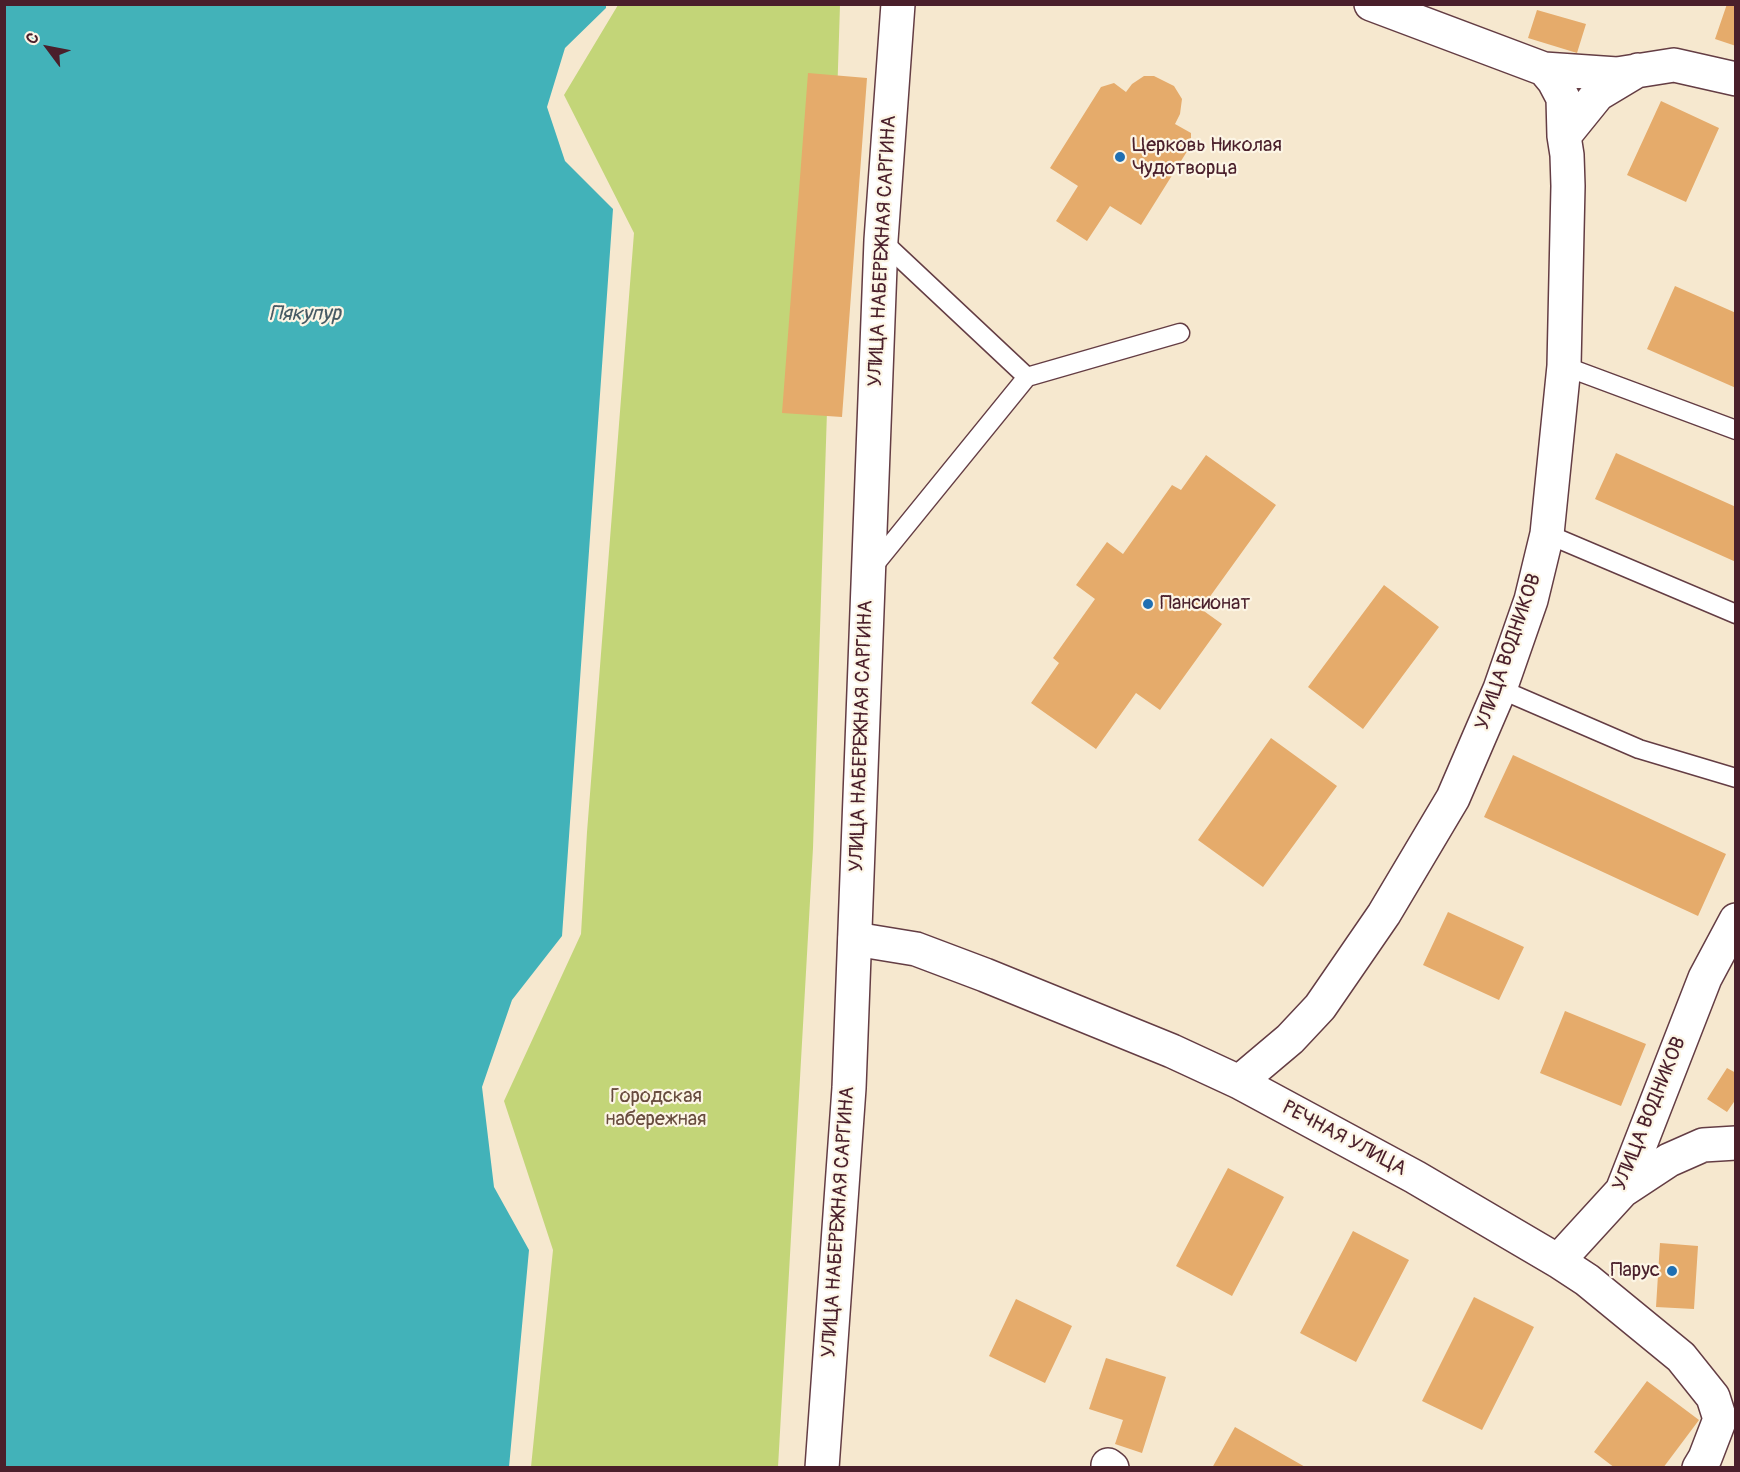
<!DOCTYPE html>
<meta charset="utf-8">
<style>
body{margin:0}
#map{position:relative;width:1740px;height:1472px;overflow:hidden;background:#f6e8cf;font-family:Pangolin,sans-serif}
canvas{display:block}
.frame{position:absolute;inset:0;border:6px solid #4a1f2b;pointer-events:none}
.north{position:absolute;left:18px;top:18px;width:60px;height:60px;-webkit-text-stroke:4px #fcf5e5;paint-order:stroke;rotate:302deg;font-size:16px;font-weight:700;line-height:24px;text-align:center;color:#4a1f2b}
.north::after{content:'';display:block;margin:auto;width:21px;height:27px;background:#4a1f2b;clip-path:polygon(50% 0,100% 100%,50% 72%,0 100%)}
</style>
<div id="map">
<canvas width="1740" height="1472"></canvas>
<div class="frame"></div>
<div class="north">С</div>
</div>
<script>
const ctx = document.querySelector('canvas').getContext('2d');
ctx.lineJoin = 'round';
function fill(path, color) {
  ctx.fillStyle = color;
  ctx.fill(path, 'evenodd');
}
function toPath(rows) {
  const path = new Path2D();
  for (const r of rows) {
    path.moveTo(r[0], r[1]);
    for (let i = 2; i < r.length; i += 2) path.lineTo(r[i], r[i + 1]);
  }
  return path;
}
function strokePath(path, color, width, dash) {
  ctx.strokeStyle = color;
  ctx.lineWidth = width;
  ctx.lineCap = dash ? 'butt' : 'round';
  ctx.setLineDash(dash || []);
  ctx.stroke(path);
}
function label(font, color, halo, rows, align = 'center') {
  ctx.font = font + ' Pangolin,sans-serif';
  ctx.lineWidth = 4.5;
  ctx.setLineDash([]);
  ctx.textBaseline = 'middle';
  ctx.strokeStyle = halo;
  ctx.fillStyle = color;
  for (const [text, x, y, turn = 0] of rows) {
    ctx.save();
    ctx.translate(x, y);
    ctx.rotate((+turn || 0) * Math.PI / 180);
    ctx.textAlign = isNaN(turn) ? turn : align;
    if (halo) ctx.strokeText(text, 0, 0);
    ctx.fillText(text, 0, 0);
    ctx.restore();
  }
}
fill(toPath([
 [618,5,840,5,813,848,778,1467,531,1467,553,1250,504,1101,581,934,587,832,634,233,564,95]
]), '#c3d578');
fill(toPath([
 [5,4,606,5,606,8,565,48,547,107,565,161,613,209,562,936,512,1000,482,1087,494,1187,529,1250,509,1467,5,1467]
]), '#42b2b9');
fill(toPath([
 [1727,4,1736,4,1736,46,1715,39],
 [1537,10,1586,24,1577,53,1528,38],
 [808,73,867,78,842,417,782,413],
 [1144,76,1154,76,1174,86,1182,99,1180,114,1175,124,1191,133,1191,145,1141,225,1110,206,1087,241,1056,221,1078,186,1050,168,1101,87,1114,83,1126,92,1132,84],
 [1661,101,1719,128,1686,202,1627,175],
 [1675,286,1736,313,1736,388,1647,349],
 [1616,453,1736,507,1736,562,1595,499],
 [1206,455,1276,505,1201,609,1222,624,1160,710,1136,693,1096,749,1031,703,1059,663,1053,658,1095,599,1076,585,1107,542,1123,554,1172,485,1181,490],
 [1384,585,1439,627,1363,729,1308,687],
 [1271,738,1337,786,1263,887,1198,840],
 [1513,755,1726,854,1698,916,1484,817],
 [1448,912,1524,947,1499,1000,1423,965],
 [1565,1011,1646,1044,1621,1106,1540,1073],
 [1727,1068,1736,1073,1736,1099,1727,1112,1707,1099],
 [1228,1168,1284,1197,1232,1296,1176,1266],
 [1353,1231,1409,1260,1356,1362,1300,1333],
 [1660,1243,1698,1246,1694,1309,1656,1307],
 [1474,1297,1534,1327,1482,1430,1422,1401],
 [1016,1299,1072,1326,1045,1383,989,1356],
 [1106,1358,1166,1377,1142,1453,1115,1444,1123,1420,1089,1409],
 [1647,1381,1699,1420,1663,1468,1615,1468,1594,1452],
 [1235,1427,1307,1468,1212,1468]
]), '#e5ab6b');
const lane = toPath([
 [1564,366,1736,430],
 [1027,377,1180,333],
 [1547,534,1736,614],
 [871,569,1027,377,881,240],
 [1500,689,1639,749,1736,778]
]);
const street = toPath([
 [1371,4,1544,69,1617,74,1674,65,1736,79],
 [1544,69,1554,81,1563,98,1564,136],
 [855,939,916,949,985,975,1172,1051,1239,1082,1415,1177,1558,1261,1587,1280,1681,1357,1713,1397,1720,1419,1705,1458,1699,1468],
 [1239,1082,1290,1039,1320,1007,1384,914,1453,798,1500,689,1531,600,1547,534,1564,366,1568,186,1567,155,1564,136,1598,94,1638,70],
 [1622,1191,1669,1160,1703,1145,1736,1143],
 [1558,1261,1622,1191,1705,978,1736,920],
 [1108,1465,1112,1468]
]);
const secondary = toPath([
 [822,1468,849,1088,881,240,898,4]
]);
strokePath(lane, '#643d44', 21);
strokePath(street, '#643d44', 36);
strokePath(secondary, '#643d44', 36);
strokePath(lane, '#fff', 18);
strokePath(street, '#fff', 33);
strokePath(secondary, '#fff', 33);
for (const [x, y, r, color] of [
 [1120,157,6,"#1f6fb2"],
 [1148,604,6,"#1f6fb2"],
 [1672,1271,6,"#1f6fb2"]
]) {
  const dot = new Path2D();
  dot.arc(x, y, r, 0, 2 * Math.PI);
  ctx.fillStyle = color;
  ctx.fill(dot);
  strokePath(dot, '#fcf5e5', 2);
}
label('20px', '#4a1f2b', '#fcf5e5', [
 ["Церковь Николая",1132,146],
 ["Чудотворца",1132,169],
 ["Пансионат",1160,604],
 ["Парус",1660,1271,"right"]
], 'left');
label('20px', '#4a1f2b', '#fcf5e5', [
 ["УЛИЦА НАБЕРЕЖНАЯ САРГИНА",883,251,-87],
 ["УЛИЦА ВОДНИКОВ",1509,652,-71],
 ["УЛИЦА НАБЕРЕЖНАЯ САРГИНА",862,736,-88],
 ["УЛИЦА ВОДНИКОВ",1650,1114,-68],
 ["РЕЧНАЯ УЛИЦА",1344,1139,28],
 ["УЛИЦА НАБЕРЕЖНАЯ САРГИНА",839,1222,-86]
]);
label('20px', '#684c3e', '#fcf5e5', [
 ["Городская",656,1097],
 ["набережная",656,1120]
]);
label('italic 21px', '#475a64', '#fcf5e5', [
 ["Пякупур",305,315]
]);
</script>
